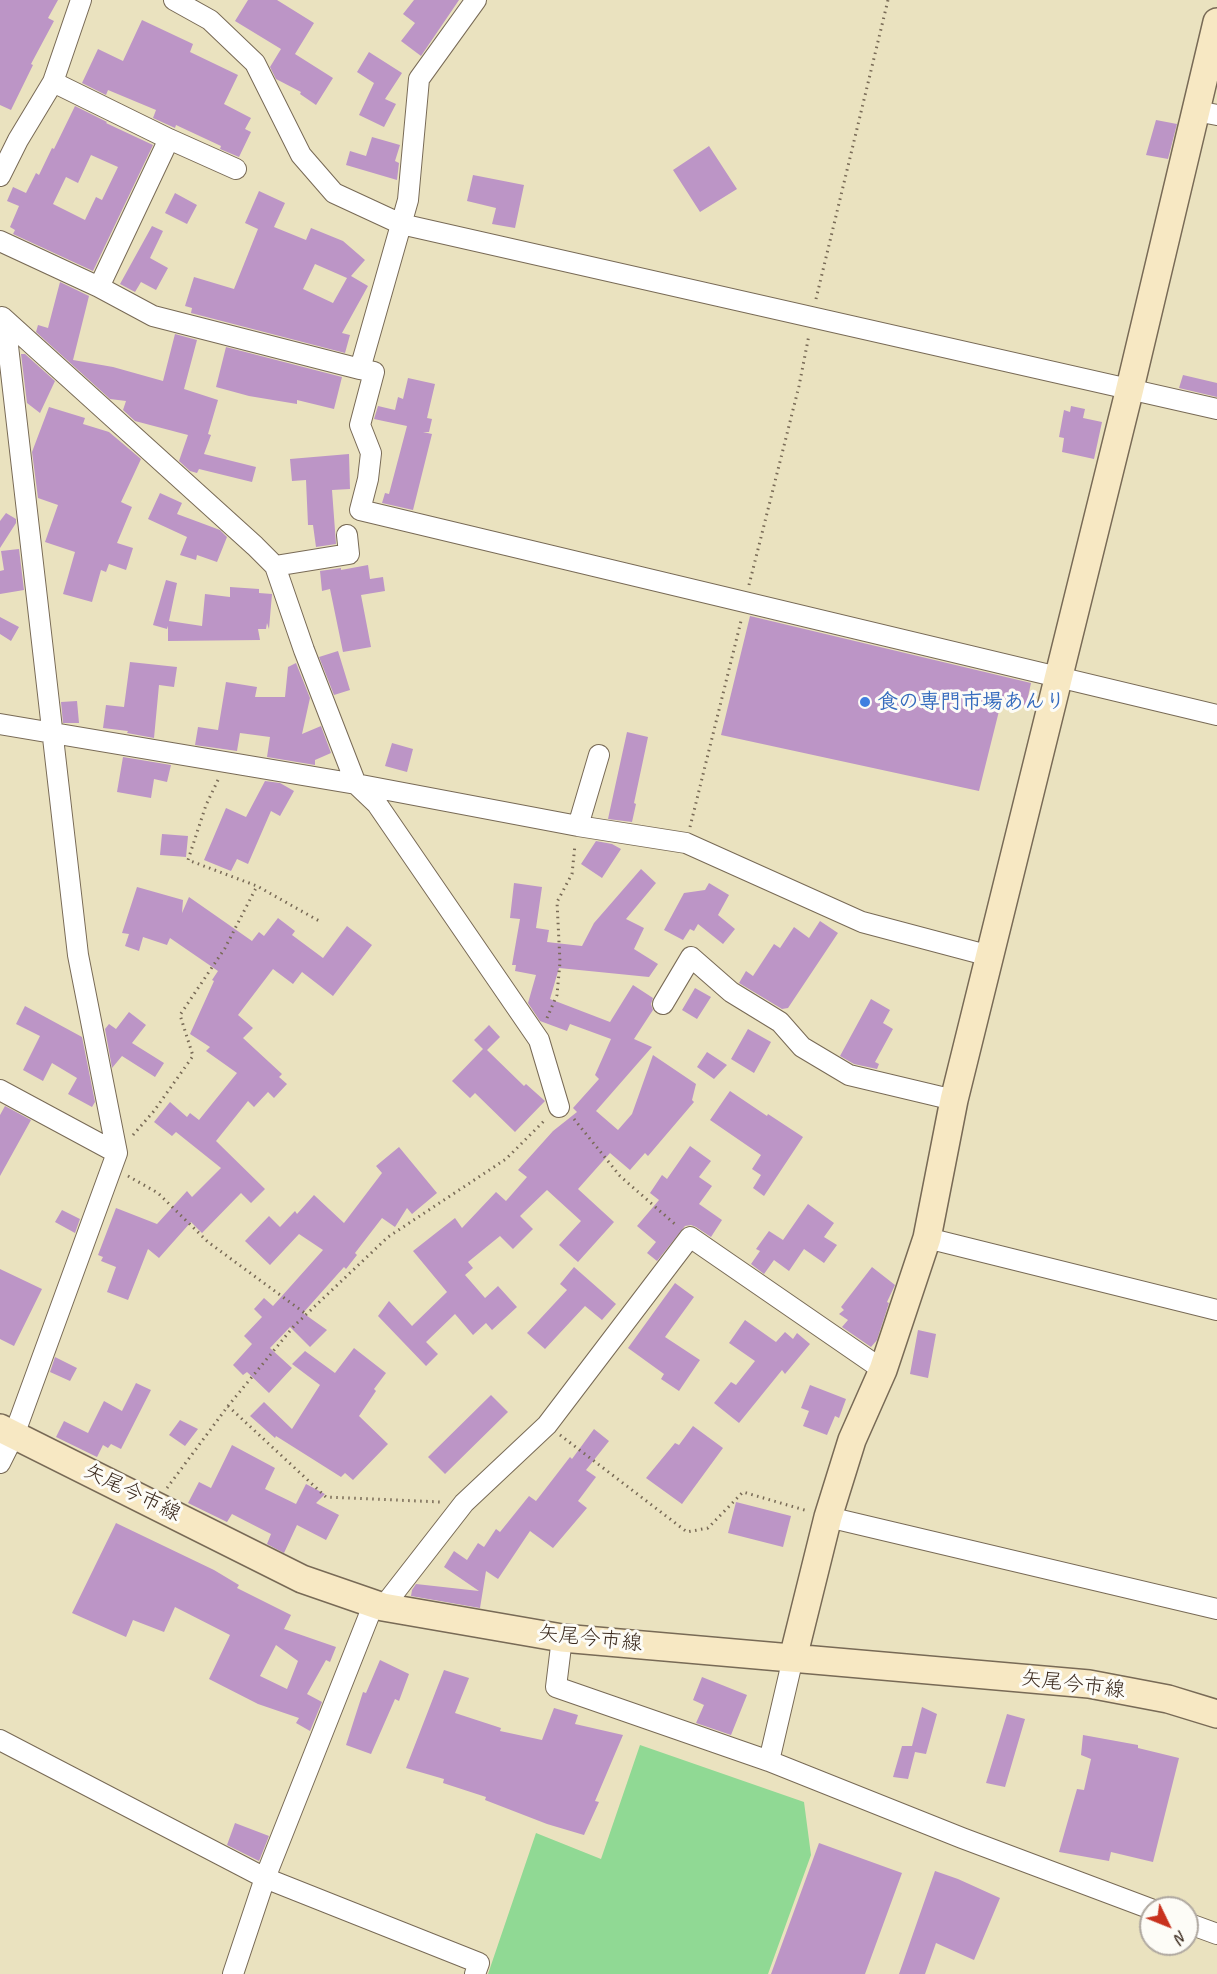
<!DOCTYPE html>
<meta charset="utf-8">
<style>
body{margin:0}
#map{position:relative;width:1217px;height:1974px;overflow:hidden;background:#eae2bf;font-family:Caveat,sans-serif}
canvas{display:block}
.north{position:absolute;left:1139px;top:1896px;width:60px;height:60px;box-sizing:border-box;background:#fdfcf7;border:2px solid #afa8a0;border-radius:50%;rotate:133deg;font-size:16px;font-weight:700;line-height:24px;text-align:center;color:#3b2a1e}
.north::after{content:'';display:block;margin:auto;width:21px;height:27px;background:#c8321e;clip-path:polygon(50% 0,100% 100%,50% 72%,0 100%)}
</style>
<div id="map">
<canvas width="1217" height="1974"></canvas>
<div class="north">N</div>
</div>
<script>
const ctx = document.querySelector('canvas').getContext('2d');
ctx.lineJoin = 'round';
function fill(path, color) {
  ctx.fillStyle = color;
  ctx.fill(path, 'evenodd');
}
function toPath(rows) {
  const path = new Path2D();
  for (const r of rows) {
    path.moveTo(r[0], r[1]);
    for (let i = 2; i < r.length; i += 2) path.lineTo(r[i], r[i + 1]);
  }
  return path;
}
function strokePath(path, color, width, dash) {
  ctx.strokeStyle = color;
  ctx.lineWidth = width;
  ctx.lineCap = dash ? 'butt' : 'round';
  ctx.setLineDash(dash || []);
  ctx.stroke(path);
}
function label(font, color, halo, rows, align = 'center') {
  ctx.font = font + ' Caveat,"Klee One",sans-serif';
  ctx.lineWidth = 6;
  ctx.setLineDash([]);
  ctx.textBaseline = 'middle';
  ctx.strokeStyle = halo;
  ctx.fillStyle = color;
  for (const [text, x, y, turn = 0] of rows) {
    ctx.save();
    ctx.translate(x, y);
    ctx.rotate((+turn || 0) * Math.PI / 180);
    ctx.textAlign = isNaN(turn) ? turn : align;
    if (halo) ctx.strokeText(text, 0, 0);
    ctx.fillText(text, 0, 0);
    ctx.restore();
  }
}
fill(toPath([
 [640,1745,804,1802,811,1855,768,1974,488,1974,536,1833,601,1859]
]), '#90d994');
fill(toPath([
 [0,0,58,0,48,18,54,21,31,64,33,65,11,110,0,105],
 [248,0,277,0,314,23,295,54,333,78,316,105,300,94,301,92,276,79,270,67,281,49,235,21],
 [414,0,459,0,421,56,401,41,415,23,403,14],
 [142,20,193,44,190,52,238,75,224,104,251,118,245,129,251,132,239,157,220,149,221,146,176,125,175,128,153,118,156,110,108,90,106,95,82,83,98,49,123,61],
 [369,52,402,73,385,99,396,104,384,127,359,115,374,83,357,72],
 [75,106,107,122,106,123,153,145,93,271,13,234,15,230,10,227,19,206,7,201,13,187,26,193,36,173,39,175,52,148,54,149],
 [91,155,118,167,102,200,96,197,85,220,53,204,66,177,78,183],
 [1156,120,1177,124,1168,159,1146,155],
 [372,137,400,145,395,161,399,163,397,180,346,165,350,151,366,156],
 [709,146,737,189,700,212,673,170],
 [473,175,524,185,515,228,492,224,496,208,467,201],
 [259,191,285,203,274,227,306,240,311,228,343,241,365,260,351,276,368,286,342,333,350,335,345,353,191,313,192,308,185,306,194,277,234,289,258,229,245,223],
 [315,264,347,278,333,303,303,289],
 [175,193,197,205,187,224,165,213],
 [152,226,163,231,150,258,168,268,156,290,141,282,135,292,120,284],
 [60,282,89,296,73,360,113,367,163,381,175,334,197,340,184,389,218,400,208,434,211,435,204,454,256,467,252,482,199,469,197,473,190,471,179,461,188,435,135,421,123,410,126,401,110,399,36,332,38,325,48,328],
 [226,347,342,377,334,409,297,400,297,404,249,396,216,387],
 [21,354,25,354,55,381,40,413,27,403],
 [1183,375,1217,383,1217,397,1179,388],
 [408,378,435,384,427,418,432,419,429,432,423,432,432,434,413,510,382,503,385,493,389,494,407,426,374,419,378,406,395,410,398,397,403,399],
 [1071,406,1085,409,1083,418,1102,422,1094,459,1062,452,1064,438,1059,437,1064,410,1070,412],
 [49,407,85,418,83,424,109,432,141,459,121,502,132,507,117,543,133,548,126,570,109,564,106,572,101,570,92,602,63,594,75,552,45,542,58,505,38,498,32,452],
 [349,454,350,489,332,490,336,544,316,547,313,525,308,525,306,480,292,481,290,459],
 [160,493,182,503,177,514,220,530,227,537,217,562,197,555,196,560,180,555,187,537,148,519],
 [6,513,16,519,16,523,0,548,0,521],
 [19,549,24,590,0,594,0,571,4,570,1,551],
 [368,565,370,579,383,577,385,591,361,595,371,647,343,652,330,589,322,591,320,571,341,568,341,570],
 [166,580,177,583,169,621,202,626,205,594,230,597,230,587,259,589,259,593,272,594,269,629,267,623,266,629,258,629,260,640,168,641,168,626,167,629,153,625],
 [750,616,1031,683,1026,706,1002,699,979,791,721,735],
 [0,617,19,627,11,641,0,634],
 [338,651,350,690,334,695,319,657],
 [130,662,177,667,174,687,159,685,154,738,127,733,128,731,103,728,106,705,124,707],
 [296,663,310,698,302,734,321,726,331,753,315,760,315,765,267,757,270,737,240,733,237,751,195,745,198,727,218,730,226,682,257,687,255,697,285,697,288,667],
 [77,701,79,723,63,723,61,702],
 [627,732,648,737,634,803,636,804,632,822,608,819],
 [392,743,413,749,407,772,385,766],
 [123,757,171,765,167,782,154,779,151,798,117,792],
 [265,781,280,783,294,791,280,816,271,811,248,864,237,859,231,871,204,860,226,808,246,817],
 [162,834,188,836,186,857,160,855],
 [596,841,612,844,621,849,602,878,581,864],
 [641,869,656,883,626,919,644,928,634,949,658,964,649,977,559,968,550,999,610,1022,633,985,653,998,651,1004,653,1010,634,1039,652,1047,596,1111,618,1130,632,1114,653,1055,696,1084,692,1100,694,1102,648,1156,645,1153,630,1170,610,1153,578,1189,614,1222,578,1262,559,1245,581,1221,547,1190,520,1216,533,1229,513,1249,500,1236,468,1262,473,1268,465,1275,485,1298,498,1286,517,1307,492,1330,486,1323,473,1335,455,1314,426,1342,438,1354,426,1366,378,1316,389,1301,412,1326,447,1292,413,1251,455,1218,462,1228,496,1192,506,1201,527,1177,518,1170,553,1131,577,1112,573,1108,599,1079,595,1075,611,1039,570,1024,567,1031,540,1021,528,1003,536,975,515,971,516,965,512,965,520,919,510,918,514,883,542,887,536,928,549,930,547,942,582,946,594,923],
 [709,883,729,895,718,915,735,929,723,944,698,924,694,931,690,929,683,940,664,930,684,893,705,890],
 [137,887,183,900,182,913,189,897,252,941,259,932,264,936,278,918,295,931,292,935,323,958,347,926,372,945,333,996,302,972,293,984,273,969,238,1015,253,1028,243,1038,282,1074,279,1077,287,1084,274,1098,268,1092,254,1107,248,1101,216,1141,265,1189,251,1203,241,1193,202,1233,191,1222,159,1258,148,1249,128,1300,107,1292,116,1267,101,1261,103,1257,98,1255,116,1208,157,1224,187,1191,192,1197,221,1168,176,1132,172,1136,154,1122,170,1102,187,1117,190,1113,199,1120,237,1073,206,1051,210,1047,190,1034,214,981,212,980,218,971,170,938,167,945,143,937,139,951,125,946,129,934,122,933],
 [820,921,838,933,788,1008,782,1009,739,983,746,971,753,976,774,944,780,948,794,927,809,938],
 [695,988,711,997,697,1019,682,1010],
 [871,999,890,1010,883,1023,893,1029,875,1062,879,1064,877,1069,854,1064,840,1056],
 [25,1006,82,1037,95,1102,92,1107,68,1094,77,1078,52,1063,43,1081,23,1070,40,1036,16,1024],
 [129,1012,146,1025,132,1043,164,1063,155,1077,122,1056,112,1068,105,1029,109,1024,116,1029],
 [489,1025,500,1037,487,1050,524,1086,526,1084,545,1101,515,1132,475,1093,470,1098,452,1081,483,1049,474,1040],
 [748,1029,771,1042,754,1073,731,1059],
 [707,1052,727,1065,714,1079,697,1067],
 [730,1091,767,1116,768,1114,803,1137,764,1196,753,1188,761,1175,752,1169,761,1155,710,1120],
 [5,1106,31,1120,0,1176,0,1115],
 [690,1146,711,1161,699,1177,712,1186,699,1204,722,1220,711,1237,696,1227,691,1225,685,1226,657,1261,647,1253,656,1242,637,1226,659,1200,650,1193,662,1175,667,1179],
 [399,1147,437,1193,412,1214,407,1208,395,1227,382,1218,355,1253,357,1255,346,1269,344,1267,303,1313,327,1330,310,1347,290,1327,270,1348,292,1368,269,1393,247,1372,243,1375,233,1365,252,1344,244,1336,262,1317,254,1309,264,1298,273,1306,323,1250,299,1234,270,1265,245,1241,269,1216,280,1227,295,1211,297,1214,314,1195,344,1223,382,1173,376,1166],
 [808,1204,834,1223,824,1237,837,1245,824,1263,804,1249,789,1271,774,1260,764,1274,751,1264,760,1251,756,1249,769,1231,783,1240],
 [62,1210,80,1219,75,1233,55,1222],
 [574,1267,616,1304,602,1320,585,1306,545,1349,527,1333,567,1290,560,1284],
 [872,1267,895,1285,887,1302,889,1303,877,1340,871,1347,842,1327,848,1320,839,1314,844,1310,841,1307],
 [0,1269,42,1289,14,1346,0,1339],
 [675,1283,694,1297,665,1337,700,1360,679,1391,661,1379,664,1374,628,1348],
 [745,1320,776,1342,785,1332,793,1339,797,1333,810,1344,785,1374,782,1370,739,1423,714,1403,731,1382,736,1385,755,1361,729,1343],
 [918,1330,936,1334,928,1378,910,1374],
 [354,1348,386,1373,374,1389,376,1391,359,1416,388,1444,353,1480,345,1473,341,1477,276,1436,275,1438,250,1416,264,1402,292,1429,320,1385,292,1364,305,1351,335,1373],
 [55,1357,77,1368,70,1381,50,1372],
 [136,1383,151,1390,121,1449,111,1444,108,1448,103,1445,97,1457,56,1437,64,1421,88,1433,104,1401,122,1411],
 [810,1385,846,1399,839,1418,835,1416,827,1435,803,1426,809,1411,801,1408],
 [491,1395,508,1412,445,1474,428,1457],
 [180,1420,198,1429,185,1446,169,1435],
 [693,1426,723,1448,682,1504,646,1478,675,1443,679,1445],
 [594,1429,609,1441,586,1470,596,1477,578,1501,587,1508,553,1548,530,1531,498,1579,486,1571,480,1608,411,1596,412,1590,416,1584,479,1591,444,1567,454,1551,467,1560,478,1543,484,1547,496,1529,500,1532,529,1496,536,1501,570,1457,572,1459],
 [232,1445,275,1468,265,1489,296,1504,306,1484,325,1494,316,1503,339,1515,326,1540,297,1525,284,1553,267,1544,271,1534,232,1514,227,1522,188,1503,199,1482,211,1488],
 [736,1502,791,1516,783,1547,728,1533],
 [116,1523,214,1570,239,1585,237,1588,291,1615,284,1629,336,1647,330,1662,326,1660,307,1694,322,1702,310,1731,296,1723,299,1718,258,1704,209,1679,230,1635,175,1607,164,1632,133,1620,126,1637,72,1613],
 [276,1645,298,1661,287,1689,260,1676],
 [380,1660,409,1674,399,1701,395,1699,371,1754,346,1745,363,1692,366,1693],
 [444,1670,469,1678,455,1713,501,1728,500,1731,542,1740,554,1708,578,1715,575,1724,623,1735,595,1801,599,1802,584,1835,547,1824,485,1800,486,1797,443,1783,444,1779,406,1768],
 [702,1677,747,1695,731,1735,696,1723,704,1705,693,1700],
 [922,1707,937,1714,926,1754,915,1752,908,1779,893,1777,902,1746,912,1746],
 [1007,1714,1025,1719,1005,1787,986,1783],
 [1083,1735,1138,1745,1138,1748,1179,1758,1153,1862,1111,1852,1109,1861,1059,1852,1077,1789,1084,1790,1091,1759,1081,1755],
 [235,1823,269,1836,259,1861,227,1845],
 [819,1843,902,1873,865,1974,771,1974],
 [935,1871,958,1879,1000,1898,974,1960,936,1943,925,1974,899,1974]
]), '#bc95c6');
const street = toPath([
 [174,0,210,20,255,63,301,155,334,193,401,224,1217,409],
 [53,82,169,139,236,169],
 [1196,111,1217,115],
 [0,176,18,140,53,82,81,0],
 [0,241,99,287,169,139],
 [99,287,153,316,360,369,408,200,419,79,476,0],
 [2,317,255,546,275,566,304,650,356,784,377,804,539,1040,559,1107],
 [360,369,374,372,360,425,371,453,368,479,360,510,1217,715],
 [275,566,349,554,347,535],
 [0,724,356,784,578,826,686,843,862,922,990,956],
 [578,826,599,755],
 [663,1004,691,957,731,992,780,1022,802,1047,849,1075,954,1100],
 [0,1090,117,1153],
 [927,1238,1217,1310],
 [0,1463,14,1435,117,1153,78,955,5,320],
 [828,1517,1217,1609],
 [374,1603,265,1878,479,1963,475,1974],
 [383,1607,464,1503,547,1425,690,1237,883,1370],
 [562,1638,556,1687,769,1761,962,1838,1151,1909],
 [0,1740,265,1878,233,1974],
 [769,1761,793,1658],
 [1187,1923,1217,1934]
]);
const secondary = toPath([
 [0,1428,302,1579,383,1607,562,1638,1089,1684,1168,1699,1217,1714],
 [793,1658,828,1517,852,1440,883,1370,927,1238,954,1100,1130,388,1217,22]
]);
strokePath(street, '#786a56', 22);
strokePath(secondary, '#786a56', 30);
strokePath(toPath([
 [816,299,888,0],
 [749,585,799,386,809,335],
 [218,780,206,805,188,860,257,886,321,922],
 [690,827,741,621],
 [547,1018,557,995,560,962,557,902,572,874,575,845],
 [574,1119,620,1176,677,1226],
 [133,1135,154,1111,193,1056,180,1015,225,948,257,886],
 [128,1176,158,1193,208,1242,306,1314],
 [228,1406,326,1497,441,1502],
 [560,1435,687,1532,708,1528,743,1492,808,1511],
 [167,1488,228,1406,294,1326,388,1237,506,1159,546,1119]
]), '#786a56', 3, [1.5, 4.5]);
strokePath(street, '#fff', 20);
strokePath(secondary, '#f7e8c3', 27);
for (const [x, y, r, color] of [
 [865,702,6,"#3f7fe0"]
]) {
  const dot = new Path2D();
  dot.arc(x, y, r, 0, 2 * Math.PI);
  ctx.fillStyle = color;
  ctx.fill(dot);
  strokePath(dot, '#fdfcf7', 2);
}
label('bold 21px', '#366cbe', '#fdfcf7', [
 ["食の専門市場あんり",877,702]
], 'left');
label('21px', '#3b2a1e', '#fdfcf7', [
 ["矢尾今市線",132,1493,26],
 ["矢尾今市線",590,1639,6],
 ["矢尾今市線",1073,1685,7]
]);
</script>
